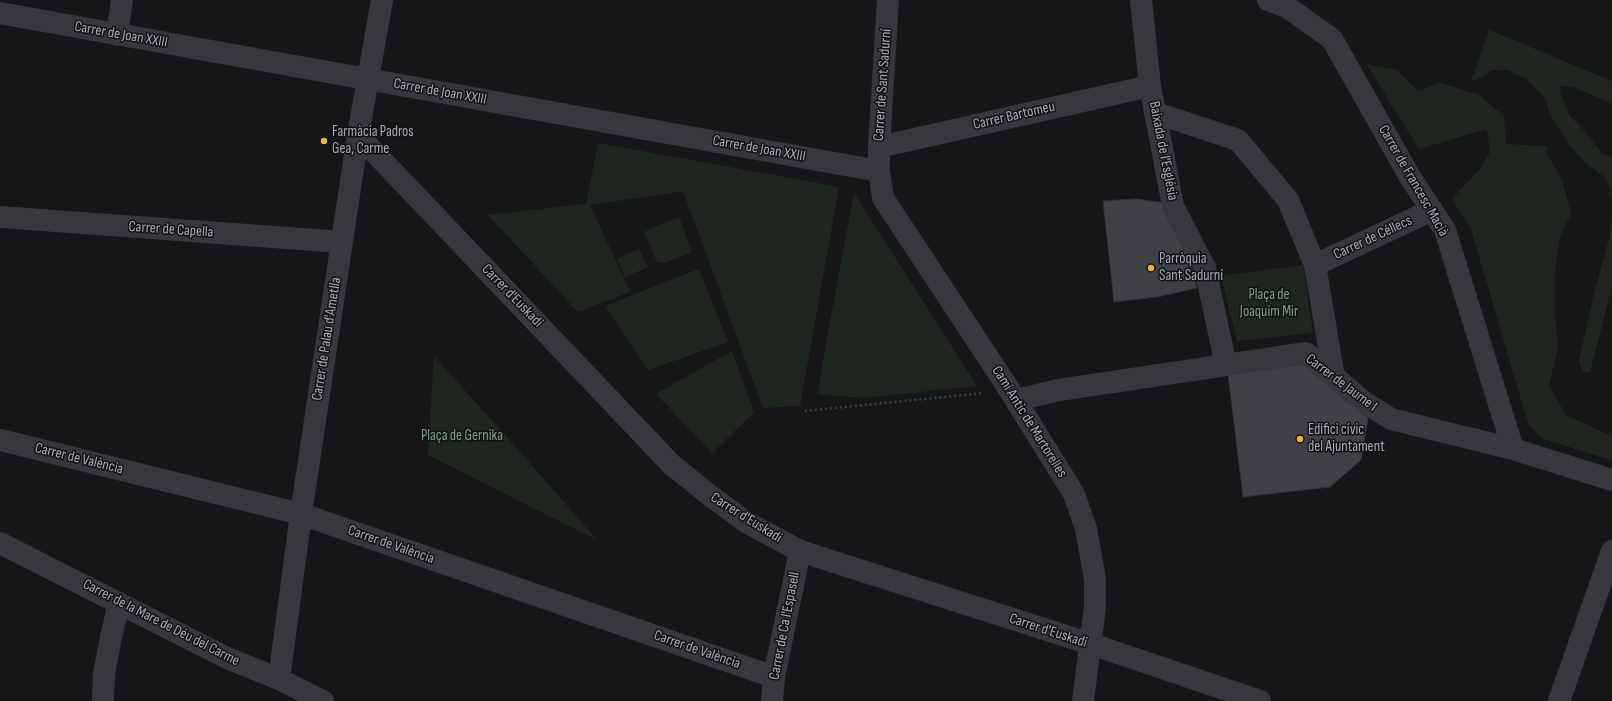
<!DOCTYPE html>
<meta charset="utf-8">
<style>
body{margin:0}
canvas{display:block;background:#161618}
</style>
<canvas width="1612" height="701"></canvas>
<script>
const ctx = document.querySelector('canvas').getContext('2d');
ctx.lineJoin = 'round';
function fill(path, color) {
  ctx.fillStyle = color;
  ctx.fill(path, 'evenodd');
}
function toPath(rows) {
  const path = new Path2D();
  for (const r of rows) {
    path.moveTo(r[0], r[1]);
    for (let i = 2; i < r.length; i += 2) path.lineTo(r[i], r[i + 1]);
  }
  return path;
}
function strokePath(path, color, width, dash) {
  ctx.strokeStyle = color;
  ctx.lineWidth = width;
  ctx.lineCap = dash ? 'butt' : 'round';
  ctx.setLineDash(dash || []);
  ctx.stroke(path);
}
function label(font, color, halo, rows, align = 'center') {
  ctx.font = font + ' "Sofia Sans Condensed",sans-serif';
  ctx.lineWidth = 3;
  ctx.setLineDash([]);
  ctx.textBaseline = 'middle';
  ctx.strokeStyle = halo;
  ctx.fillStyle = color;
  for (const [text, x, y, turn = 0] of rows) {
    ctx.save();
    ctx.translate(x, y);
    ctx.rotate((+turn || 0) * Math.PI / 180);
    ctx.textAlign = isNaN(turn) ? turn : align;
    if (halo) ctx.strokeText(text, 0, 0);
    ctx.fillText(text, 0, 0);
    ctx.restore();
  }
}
fill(toPath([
 [1489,30,1612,81,1612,104,1577,88,1562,86,1560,92,1569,115,1586,133,1602,153,1612,158,1612,198,1610,187,1603,176,1583,161,1570,145,1549,113,1545,98,1526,79,1508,70,1492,70,1481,78,1471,81],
 [1367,65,1397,70,1418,91,1440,83,1479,95,1504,116,1506,144,1547,146,1546,153,1562,179,1571,214,1560,236,1555,271,1555,314,1558,347,1549,386,1566,415,1607,434,1612,433,1612,459,1611,460,1541,438,1528,423,1471,229,1452,199,1479,170,1490,152,1487,129,1419,149],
 [598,143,839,187,800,406,763,408,683,191,590,205,630,292,578,312,488,215,586,204],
 [854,193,977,386,862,398,818,394,825,349],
 [1612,216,1612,287,1590,372,1583,373,1579,361,1594,294,1609,239],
 [679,217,692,252,664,263,657,262,644,232],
 [639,249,648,267,625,277,617,259],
 [1303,265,1313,333,1237,341,1221,276],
 [699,269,728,342,648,370,605,306],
 [732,351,754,412,712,453,656,394],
 [434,356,530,463,597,540,428,455]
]), '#1e261f');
const building = toPath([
 [1135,199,1168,203,1186,248,1197,288,1157,297,1114,302,1103,201,1135,199],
 [1308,363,1368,418,1361,460,1330,487,1243,497,1228,374,1308,363]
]);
fill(building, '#404145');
strokePath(building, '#303034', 1);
strokePath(toPath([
 [805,411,983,393]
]), '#3d3f44', 2.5, [2, 3]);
strokePath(toPath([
 [888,0,879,147,879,171,883,198,1005,383,1074,494,1086,529,1095,579,1095,607,1083,701],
 [1141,0,1150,86,1173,206,1205,268,1226,365],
 [1268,0,1287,7,1332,39,1410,177,1445,230,1513,449],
 [0,13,879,171],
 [117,35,122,0],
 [1156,113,1238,140,1288,200,1315,265,1334,377],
 [358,135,672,465,708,494,746,522,800,551,1091,644,1260,701],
 [879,147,1150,86],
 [0,217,342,242],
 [1315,265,1432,210],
 [1016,400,1059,390,1306,353,1364,402,1391,419,1513,449,1612,480],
 [0,440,301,514,774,677],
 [0,543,227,658,279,679,323,701],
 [279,679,301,514,358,135,382,0],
 [103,701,104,674,111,637,119,603],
 [772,701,774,677,800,551],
 [1559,701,1612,551]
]), '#37383d', 22);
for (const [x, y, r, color] of [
 [324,141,4,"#f2b134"],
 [1151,268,4,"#f2b134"],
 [1300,439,4,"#f2b134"]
]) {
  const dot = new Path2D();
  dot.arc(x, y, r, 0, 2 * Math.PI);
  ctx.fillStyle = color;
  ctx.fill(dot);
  strokePath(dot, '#111113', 1.5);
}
label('15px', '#a8adb8', '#111113', [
 ["Carrer de Joan XXIII",121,35,10],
 ["Carrer de Sant Sadurní",883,85,-86],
 ["Carrer de Joan XXIII",440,92,10],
 ["Carrer Bartomeu",1014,116,-13],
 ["Carrer de Joan XXIII",759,149,10],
 ["Baixada de l'Església",1163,151,79],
 ["Carrer de Francesc Macià",1413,181,60],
 ["Carrer de Capella",171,230,4],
 ["Carrer de Céllecs",1373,238,-25],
 ["Carrer d'Euskadi",512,296,46],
 ["Carrer de Palau d'Ametlla",327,339,-81],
 ["Carrer de Jaume I",1341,383,37],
 ["Camí Antic de Martorelles",1029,422,58],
 ["Carrer de València",79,459,14],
 ["Carrer d'Euskadi",746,518,32],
 ["Carrer de València",391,545,19],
 ["Carrer de la Mare de Déu del Carme",161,623,27],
 ["Carrer de Ca l'Espasell",785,626,-79],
 ["Carrer d'Euskadi",1048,631,18],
 ["Carrer de València",697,650,19]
]);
label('15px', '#a8adb8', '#111113', [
 ["Farmàcia Padros",332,132],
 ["Gea, Carme",332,149],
 ["Parròquia",1159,259],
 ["Sant Sadurní",1159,276],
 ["Edifici cívic",1308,430],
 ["del Ajuntament",1308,447]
], 'left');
label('15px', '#7fa381', '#111113', [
 ["Plaça de",1269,295],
 ["Joaquim Mir",1269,312],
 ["Plaça de Gernika",462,436]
]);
</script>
